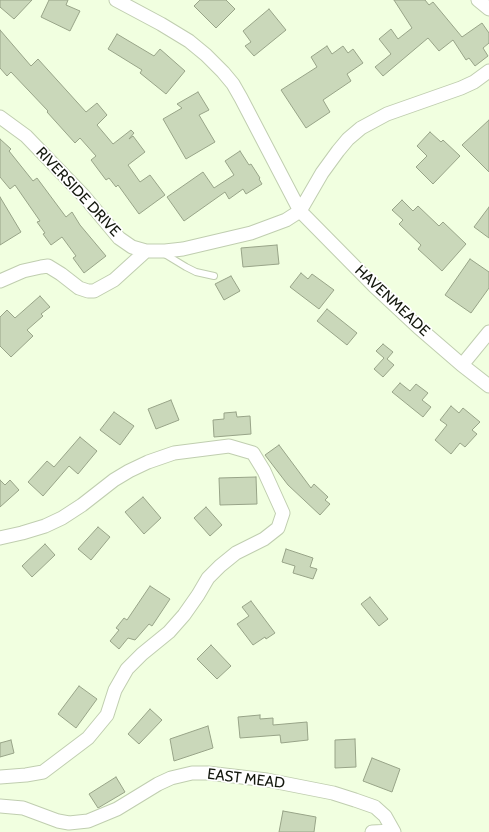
<!DOCTYPE html>
<style>
body{margin:0}
canvas{display:block;background:#f1ffe0}
</style>
<canvas width="489" height="832"></canvas>
<script>
const ctx = document.querySelector('canvas').getContext('2d');
ctx.lineJoin = 'round';
function fill(path, color) {
  ctx.fillStyle = color;
  ctx.fill(path, 'evenodd');
}
function toPath(rows) {
  const path = new Path2D();
  for (const r of rows) {
    path.moveTo(r[0], r[1]);
    for (let i = 2; i < r.length; i += 2) path.lineTo(r[i], r[i + 1]);
  }
  return path;
}
function strokePath(path, color, width, dash) {
  ctx.strokeStyle = color;
  ctx.lineWidth = width;
  ctx.lineCap = dash ? 'butt' : 'round';
  ctx.setLineDash(dash || []);
  ctx.stroke(path);
}
function label(font, color, halo, rows, align = 'center') {
  ctx.font = font + ' Cabin,sans-serif';
  ctx.lineWidth = 3.5;
  ctx.setLineDash([]);
  ctx.textBaseline = 'middle';
  ctx.strokeStyle = halo;
  ctx.fillStyle = color;
  for (const [text, x, y, turn = 0] of rows) {
    ctx.save();
    ctx.translate(x, y);
    ctx.rotate((+turn || 0) * Math.PI / 180);
    ctx.textAlign = isNaN(turn) ? turn : align;
    if (halo) ctx.strokeText(text, 0, 0);
    ctx.fillText(text, 0, 0);
    ctx.restore();
  }
}
const building = toPath([
 [0,0,32,0,14,19,0,7,0,0],
 [49,0,68,0,66,5,80,11,70,31,41,17,49,0],
 [200,0,226,0,235,9,216,28,194,6,200,0],
 [394,0,425,0,429,5,433,2,462,37,482,23,489,33,489,43,483,48,488,56,475,66,469,58,466,60,453,40,439,51,428,38,383,76,375,67,391,54,379,39,391,29,398,39,412,28,394,0],
 [269,9,286,30,254,56,245,46,251,42,243,31,269,9],
 [0,30,31,66,38,59,86,112,97,103,107,115,97,125,113,144,131,130,134,133,129,139,133,136,145,152,128,165,140,182,150,175,165,195,139,214,118,185,116,187,109,178,106,180,91,160,96,156,80,138,75,143,47,112,48,111,11,72,7,76,0,68,0,30],
 [117,34,154,56,160,49,185,71,166,94,140,73,142,70,108,49,117,34],
 [327,46,332,54,343,46,348,53,353,49,363,63,347,74,351,81,323,100,330,112,306,128,281,90,317,67,311,57,327,46],
 [198,92,209,110,199,115,215,142,186,159,163,119,182,108,177,104,198,92],
 [489,120,489,172,462,145,489,120],
 [430,132,441,142,443,140,460,156,433,184,416,167,427,156,417,146,430,132],
 [0,139,11,149,9,151,33,181,37,178,66,217,72,212,80,225,106,256,84,273,73,258,76,256,62,237,51,245,43,234,45,233,37,222,40,221,15,185,10,189,0,177,0,139],
 [240,151,249,165,251,164,260,178,259,179,262,184,246,194,243,189,229,199,225,192,184,221,167,197,203,172,214,188,234,175,225,161,240,151],
 [0,197,21,232,0,245,0,197],
 [402,200,413,211,418,206,439,226,443,222,466,244,442,271,418,249,421,245,399,224,403,220,392,210,402,200],
 [489,207,489,238,474,227,489,207],
 [277,245,279,264,243,267,241,248,277,245],
 [470,259,489,272,489,288,471,313,445,295,470,259],
 [301,273,308,279,312,274,334,290,319,309,290,287,301,273],
 [231,276,240,291,224,300,215,284,231,276],
 [40,296,50,307,41,314,43,316,27,330,33,336,11,357,0,346,0,317,7,310,15,318,40,296],
 [327,309,357,333,347,345,317,321,327,309],
 [383,344,393,352,387,359,394,365,383,377,374,369,384,358,376,351,383,344],
 [400,383,410,391,416,384,428,393,422,400,431,407,423,417,392,392,400,383],
 [171,400,179,420,156,429,148,409,171,400],
 [451,406,459,413,463,408,480,422,472,430,477,434,465,447,460,443,451,454,435,440,447,425,440,420,451,406],
 [114,412,134,426,120,445,100,430,114,412],
 [236,412,237,417,250,416,251,434,214,437,213,420,224,419,224,413,236,412],
 [80,437,97,451,78,474,69,466,43,496,28,482,47,461,54,467,80,437],
 [279,445,311,488,314,484,328,497,325,500,330,504,320,515,288,485,265,455,279,445],
 [256,477,257,504,220,505,219,478,256,477],
 [0,480,5,485,10,480,19,490,0,507,0,480],
 [143,497,161,518,144,534,125,512,143,497],
 [206,507,222,525,210,536,194,518,206,507],
 [98,527,110,537,91,560,78,549,98,527],
 [45,544,55,555,32,577,22,566,45,544],
 [286,549,313,558,310,567,317,569,313,579,293,573,295,566,282,562,286,549],
 [150,586,170,599,152,626,149,624,135,640,128,638,119,649,110,641,119,630,116,628,124,618,127,620,150,586],
 [370,597,388,619,379,626,361,604,370,597],
 [251,601,275,633,266,639,265,637,253,645,237,624,249,616,242,607,251,601],
 [211,645,231,666,217,679,197,659,211,645],
 [79,686,97,699,76,728,58,714,79,686],
 [150,709,162,720,139,744,128,734,150,709],
 [260,715,260,719,273,718,273,725,307,722,308,740,281,743,280,735,240,738,238,717,260,715],
 [208,726,213,748,174,761,170,739,208,726],
 [355,739,356,767,335,768,335,740,355,739],
 [11,740,14,753,0,757,0,743,11,740],
 [372,758,400,769,392,792,363,781,372,758],
 [116,777,125,792,98,808,89,794,116,777],
 [283,811,316,817,314,832,279,832,283,811]
]);
fill(building, '#cad8ba');
strokePath(building, '#98a488', 1);
const lane = toPath([
 [163,253,186,267,196,272,214,276]
]);
const street = toPath([
 [116,0,161,24,189,41,206,55,223,72,233,84,241,98,300,211,374,286,418,327,462,365,489,386],
 [478,0,489,9],
 [0,117,26,136,83,195,119,238,132,247,146,251,165,251,183,249,251,233,286,220,300,211,322,173,338,151,348,139,361,128,387,114,461,88,474,82,489,71],
 [0,281,23,271,41,267,48,266,61,274,79,288,88,291,94,291,114,280,146,251],
 [462,365,489,332],
 [0,538,22,533,45,526,62,518,82,505,114,480,129,471,148,462,174,453,229,446,253,453,264,471,283,513,278,528,264,539,236,553,220,566,208,578,198,595,184,615,169,632,142,654,127,669,115,690,107,715,88,738,43,772,26,775,0,777],
 [0,806,23,808,58,821,69,823,88,821,117,809,158,784,171,778,192,773,208,773,267,780,333,793,355,800,375,807,385,816,394,832],
 [372,832,393,831]
]);
strokePath(lane, '#c0ceb0', 8);
strokePath(street, '#c0ceb0', 15);
strokePath(lane, '#fff', 6);
strokePath(street, '#fff', 13);
label('15px', '#14180e', '#fff', [
 ["RIVERSIDE DRIVE",78,192,47],
 ["HAVENMEADE",392,301,43],
 ["EAST MEAD",246,779,7]
]);
</script>
